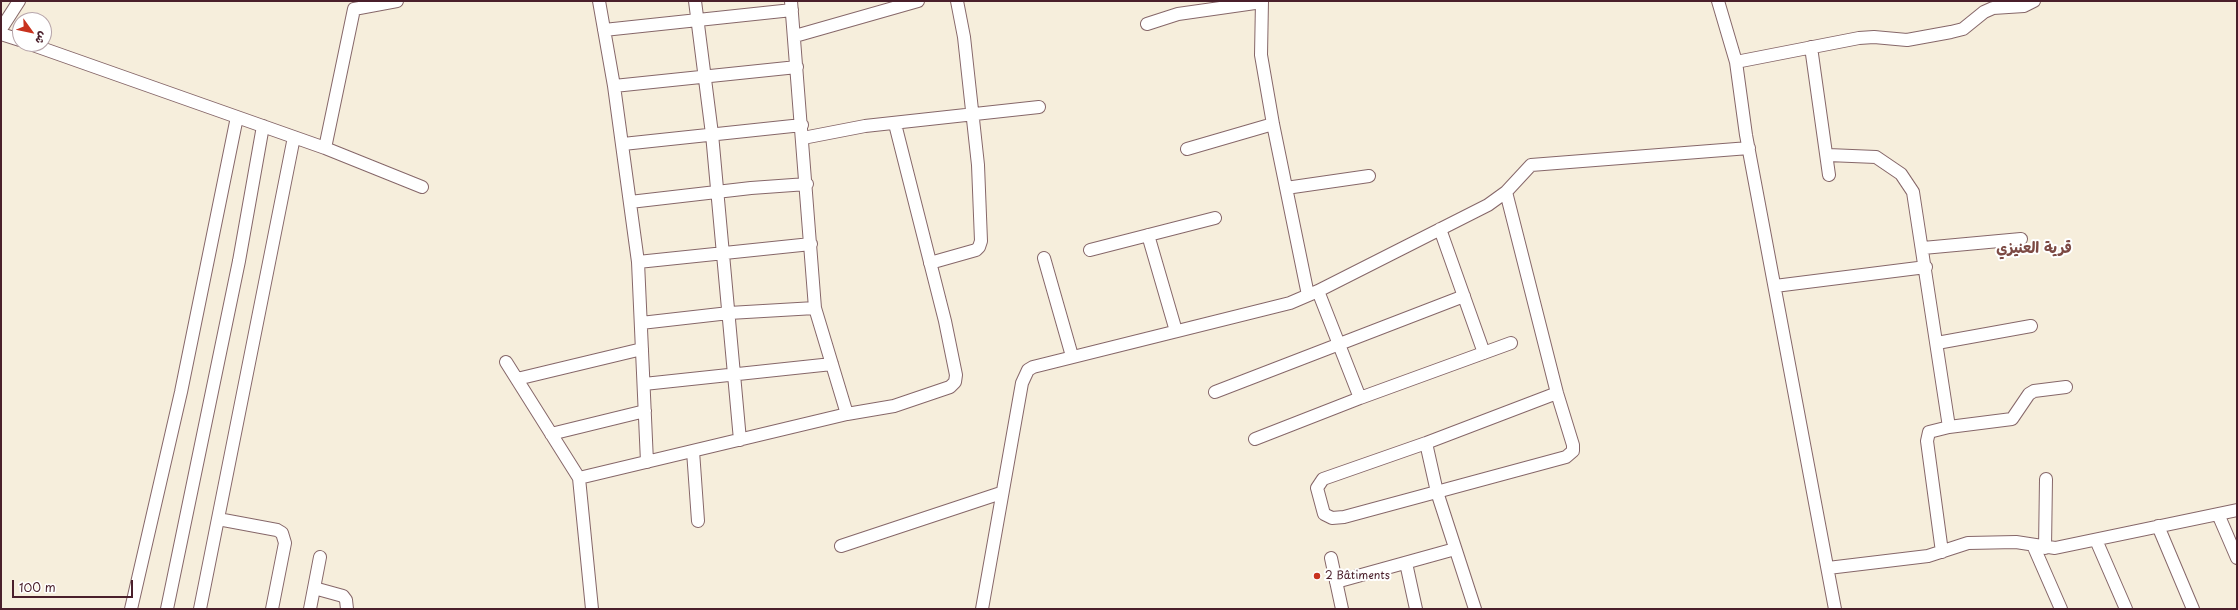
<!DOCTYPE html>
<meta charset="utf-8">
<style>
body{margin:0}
#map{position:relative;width:2238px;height:610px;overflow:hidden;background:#f6eedc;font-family:"Playpen Sans","Playpen Sans Arabic",sans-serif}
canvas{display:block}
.frame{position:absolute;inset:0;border:2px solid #4a1f2b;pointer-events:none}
.north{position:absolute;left:12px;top:12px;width:40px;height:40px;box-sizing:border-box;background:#fff;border:1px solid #b7a5aa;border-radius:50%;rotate:123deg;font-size:11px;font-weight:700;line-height:16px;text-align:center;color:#4a1f2b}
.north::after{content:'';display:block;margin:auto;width:14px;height:18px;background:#c8321e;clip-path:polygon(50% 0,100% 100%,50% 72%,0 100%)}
.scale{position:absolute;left:12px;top:580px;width:121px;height:18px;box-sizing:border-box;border:2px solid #4a1f2b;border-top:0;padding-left:5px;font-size:12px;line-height:14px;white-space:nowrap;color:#4a1f2b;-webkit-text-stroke:3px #fff;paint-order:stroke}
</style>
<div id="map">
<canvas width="2238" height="610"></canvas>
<div class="frame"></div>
<div class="north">ش</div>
<div class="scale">100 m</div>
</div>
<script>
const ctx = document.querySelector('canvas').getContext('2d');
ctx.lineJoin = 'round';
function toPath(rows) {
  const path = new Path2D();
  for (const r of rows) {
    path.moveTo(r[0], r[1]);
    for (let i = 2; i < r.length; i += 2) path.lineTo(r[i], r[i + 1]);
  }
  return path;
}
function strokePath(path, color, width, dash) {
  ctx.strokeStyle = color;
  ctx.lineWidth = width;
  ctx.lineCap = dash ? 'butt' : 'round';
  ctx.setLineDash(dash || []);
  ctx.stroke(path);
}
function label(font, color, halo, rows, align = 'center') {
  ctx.font = font + ' "Playpen Sans","Playpen Sans Arabic",sans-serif';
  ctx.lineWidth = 4;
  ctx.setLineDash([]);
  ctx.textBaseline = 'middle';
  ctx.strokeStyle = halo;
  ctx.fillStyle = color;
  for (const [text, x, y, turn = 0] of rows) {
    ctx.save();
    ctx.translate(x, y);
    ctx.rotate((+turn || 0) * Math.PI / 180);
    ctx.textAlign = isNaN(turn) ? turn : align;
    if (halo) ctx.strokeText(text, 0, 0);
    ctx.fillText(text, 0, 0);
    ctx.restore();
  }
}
const minor = toPath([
 [599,1,614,86,638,262,647,462],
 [695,1,712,134,740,440],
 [791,1,815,308,847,414],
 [1262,1,1261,55,1273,124,1308,295],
 [1718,1,1736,62,1746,135,1835,609],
 [1147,24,1178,14,1262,2],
 [1,29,19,1],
 [604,30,792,10],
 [1,34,20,40],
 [795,36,918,1],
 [30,44,325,148,422,187],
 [1811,47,1829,175],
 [1736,62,1859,38,1874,37,1907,40,1951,32,1963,29,1984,12,1993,8,2024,6,2034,1],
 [614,86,797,67],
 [803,138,865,126,1039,107],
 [623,144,802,125],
 [325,148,354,9,397,1],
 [1187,149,1273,124],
 [1828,155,1876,157,1901,174,1913,192,1949,427],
 [1286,188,1369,176],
 [1506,192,1557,393,1573,445,1573,451,1566,457,1344,517,1332,518,1324,514,1317,488,1323,479,1426,443,1557,393],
 [630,202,751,188,807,184],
 [1440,229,1484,353],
 [1148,235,1176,331],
 [1923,248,2021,239],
 [1090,250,1215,218],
 [1044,258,1072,356],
 [638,262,811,244],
 [930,263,976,250,979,247,981,241,978,165,964,37,957,1],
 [1775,286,1926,267],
 [1318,291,1360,398],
 [641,323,729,313,815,308],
 [1937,343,2031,326],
 [506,362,579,478,592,609],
 [517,379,642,349],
 [644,384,832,364],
 [1215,392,1464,296],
 [551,434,645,411],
 [1255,439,1360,398,1511,343],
 [1426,443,1437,492,1475,609],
 [693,451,698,521],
 [579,478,847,414,894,406,950,387,955,382,956,375,945,321,895,124],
 [2218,514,2237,558],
 [218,519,277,530,282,533,285,543,272,609],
 [2158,526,2193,609],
 [2096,540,2126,609],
 [2033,545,2061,609],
 [841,546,1001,493],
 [2045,548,2046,479],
 [1942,552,1927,441,1929,432,1949,427,2012,419,2029,394,2034,391,2066,387],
 [1331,558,1342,609],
 [1406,563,1416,609],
 [1828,568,1928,556,1968,543,2016,542,2055,548,2237,510],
 [1336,582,1455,549],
 [314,588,343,596,346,600,347,609],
 [131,609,181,392,237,117],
 [167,609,239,261,263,126],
 [200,609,294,137],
 [310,609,320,557],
 [982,609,1022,383,1028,370,1033,367,1290,303,1318,291,1488,205,1506,192,1531,165,1749,148]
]);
strokePath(minor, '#866769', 14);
strokePath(minor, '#fff', 12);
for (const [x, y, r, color] of [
 [1317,576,4,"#c8321e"]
]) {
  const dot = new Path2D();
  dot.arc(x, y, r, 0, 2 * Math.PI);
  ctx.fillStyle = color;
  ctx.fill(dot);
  strokePath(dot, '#fff', 1.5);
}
label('11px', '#4a1f2b', '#fff', [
 ["2 Bâtiments",1325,576]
], 'left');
label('bold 15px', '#7c4943', '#fff', [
 ["قرية العنيزي",2034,249]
]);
</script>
